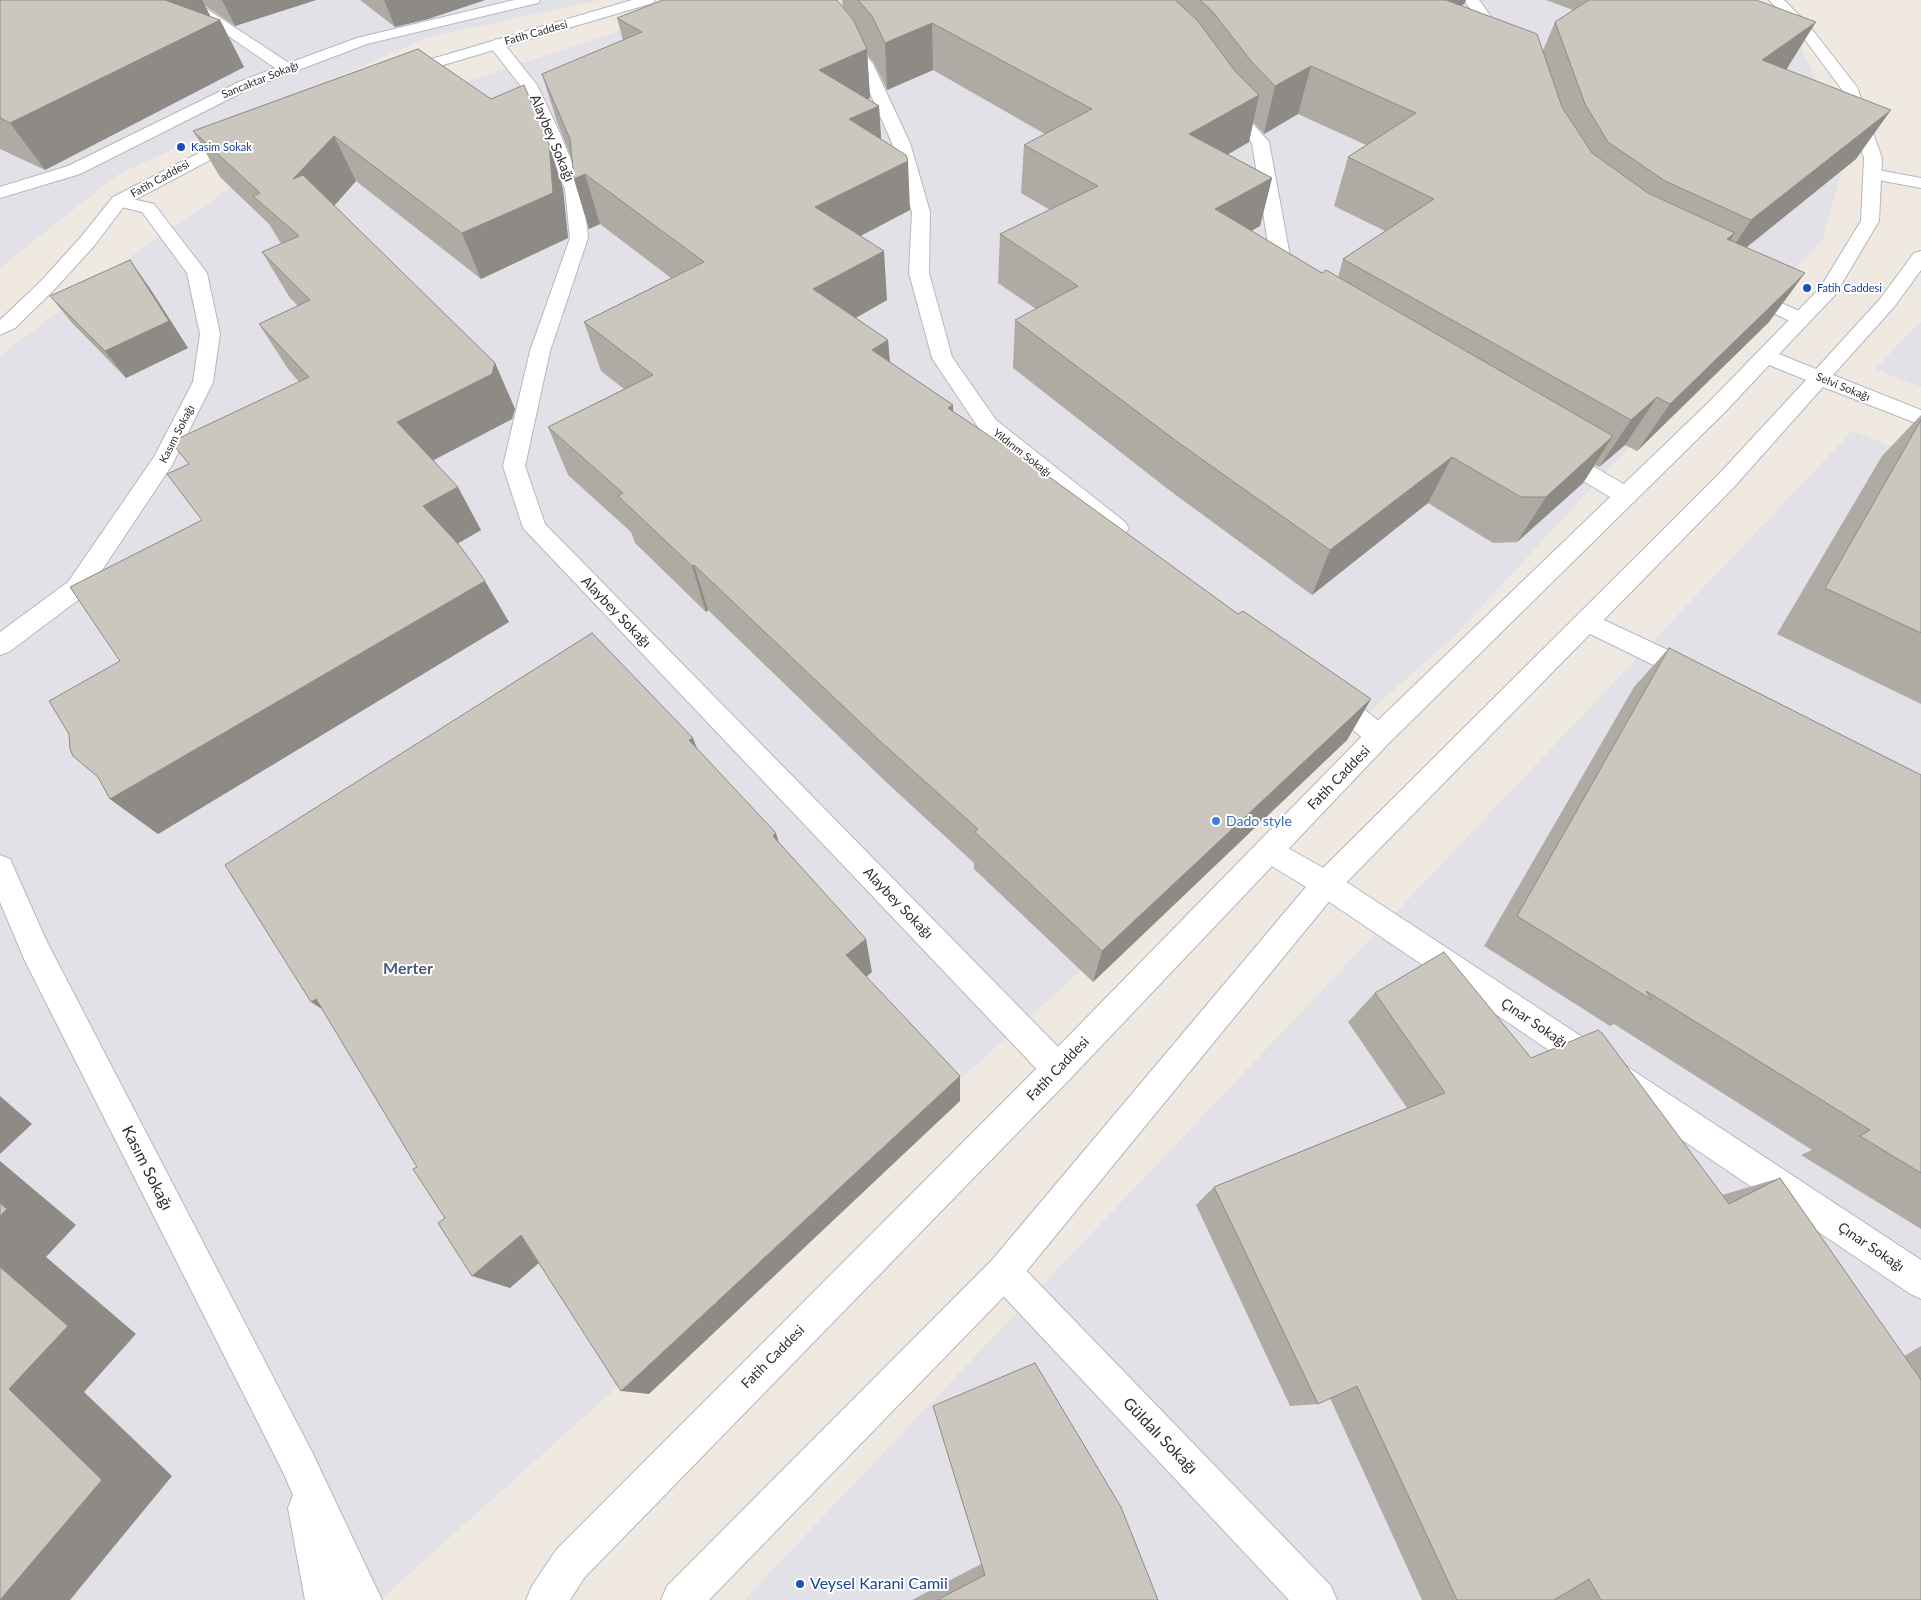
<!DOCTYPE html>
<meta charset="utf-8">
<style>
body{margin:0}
canvas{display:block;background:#efe9e1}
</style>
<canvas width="1921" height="1600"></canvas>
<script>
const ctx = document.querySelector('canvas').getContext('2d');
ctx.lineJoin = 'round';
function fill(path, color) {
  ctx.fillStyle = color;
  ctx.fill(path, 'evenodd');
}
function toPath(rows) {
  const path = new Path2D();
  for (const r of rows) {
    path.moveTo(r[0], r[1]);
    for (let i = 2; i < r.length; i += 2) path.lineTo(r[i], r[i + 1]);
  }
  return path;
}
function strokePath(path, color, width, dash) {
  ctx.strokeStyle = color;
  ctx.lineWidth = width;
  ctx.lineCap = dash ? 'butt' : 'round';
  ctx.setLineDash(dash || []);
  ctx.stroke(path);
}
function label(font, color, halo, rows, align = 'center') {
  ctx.font = font + ' Lato,sans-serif';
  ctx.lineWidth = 4;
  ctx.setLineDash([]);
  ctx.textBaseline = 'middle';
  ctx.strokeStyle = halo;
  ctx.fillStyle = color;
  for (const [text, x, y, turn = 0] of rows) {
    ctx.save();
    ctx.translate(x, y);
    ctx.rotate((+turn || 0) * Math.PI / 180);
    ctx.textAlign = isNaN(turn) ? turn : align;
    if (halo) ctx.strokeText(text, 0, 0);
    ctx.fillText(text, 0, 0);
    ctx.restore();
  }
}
fill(toPath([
 [0,0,599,0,426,38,120,173,0,268],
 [712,0,1755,0,1797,41,1849,144,1823,239,1454,636,380,1600,0,1600,0,356,116,267,306,135],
 [1921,321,1921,387,1875,369],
 [1852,431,1921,458,1921,1600,744,1600]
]), '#e3e1e8');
const street = toPath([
 [176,0,193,0,289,63,357,38,514,0,540,0,538,3,367,44,251,88,80,174,0,198,0,187,68,166,239,82,275,68,176,0],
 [806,0,821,0,873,64,910,143,930,212,929,273,952,357,996,420,1125,522,1129,528,1125,534,1117,536,1109,534,980,430,932,358,909,273,912,212,892,143,859,68,806,0],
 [1464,0,1479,0,1510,43,1508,46,1496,46,1464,0],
 [496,39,502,41,537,85,559,131,583,189,588,238,550,351,525,466,545,524,1069,1058,1074,1069,1069,1080,1058,1085,1047,1080,523,528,503,466,530,351,570,238,565,189,523,89,488,44,496,39],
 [1226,99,1232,100,1269,142,1291,262,1302,280,1299,284,1285,284,1271,262,1252,143,1218,104,1220,100,1226,99],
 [1873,169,1921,178,1921,188,1867,178,1864,174,1867,170,1873,169],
 [119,196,154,204,207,273,220,334,213,382,172,465,86,594,9,652,0,655,0,632,68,582,154,457,193,382,200,334,187,273,142,212,113,205,110,201,113,197,119,196],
 [1746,287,1808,315,1811,319,1808,323,1801,325,1794,323,1739,297,1736,293,1739,289,1746,287],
 [1557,447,1565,450,1634,490,1637,496,1634,502,1626,504,1618,502,1549,460,1546,455,1549,450,1557,447],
 [1587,612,1704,667,1708,674,1704,681,1695,684,1686,681,1578,628,1575,621,1578,614,1587,612],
 [1329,686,1338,689,1388,728,1392,736,1388,744,1379,747,1370,744,1320,703,1316,696,1320,689,1329,686],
 [1270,838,1336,875,1921,1260,1921,1299,1909,1293,1316,893,1260,859,1256,850,1260,841,1270,838],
 [0,855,10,859,47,942,312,1452,318,1465,312,1478,299,1484,286,1478,25,961,0,902,0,855],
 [1004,1255,1016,1260,1331,1586,1337,1600,1289,1600,992,1284,987,1272,992,1260,1004,1255]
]);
const secondary = toPath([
 [632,0,655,0,653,3,406,76,394,76,392,73,394,70,632,0],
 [1769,0,1784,0,1807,23,1857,87,1882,158,1879,221,1835,295,1779,354,1816,369,1880,299,1914,253,1921,251,1921,270,1894,307,1833,375,1921,410,1921,425,1823,387,1734,487,1336,893,1016,1284,709,1600,661,1600,667,1586,992,1260,1316,875,1718,475,1806,380,1769,365,1726,411,1388,744,1069,1080,584,1578,570,1600,526,1600,532,1586,556,1550,1047,1058,1370,728,1710,401,1820,288,1861,221,1864,158,1843,91,1797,29,1769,0],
 [240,132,246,133,249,137,246,141,125,205,94,246,54,290,15,328,0,335,0,320,40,282,80,238,113,197,240,132],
 [299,1446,312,1452,382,1600,305,1600,288,1508,293,1495,280,1465,286,1452,299,1446]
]);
strokePath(street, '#b4b7c1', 2);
strokePath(secondary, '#b4b7c1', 2);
fill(street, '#fff');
fill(secondary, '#fff');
fill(toPath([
 [0,0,316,0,235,26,204,5,211,17,220,20,244,67,45,170,0,149],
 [360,0,485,0,428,19,395,27],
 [842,0,1466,0,1464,4,1461,6,1543,50,1555,22,1573,10,1546,0,1756,0,1787,70,1856,159,1746,248,1769,322,1637,451,1625,445,1599,467,1595,465,1583,483,1517,542,1493,543,1428,503,1312,595,1169,490,1013,368,1015,320,1036,309,998,283,1000,234,1050,210,1021,193,1024,145,1045,134,933,70,887,90,874,63,867,54,870,98,868,99,879,106,881,139,910,210,861,236,887,300,856,318,888,340,890,362,953,405,953,411,1238,614,1371,699,1347,740,1093,982,974,869,974,863,886,782,708,610,706,612,635,543,631,532,568,475,548,427,624,389,601,371,584,322,671,278,600,224,589,229,574,179,571,157,557,122,542,74,623,40,617,18,843,8],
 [1298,114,1366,145,1348,157,1334,206,1385,231,1343,259,1338,277,1322,273,1251,231,1260,226,1272,178,1228,154,1249,142,1253,122,1264,134],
 [418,49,549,144,563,189,568,238,481,279,356,181,334,206,495,363,515,409,512,419,434,460,481,530,457,544,509,622,158,834,110,799,120,661,202,520,189,464,299,382,288,369,259,324,298,306,290,298,262,252,282,244,280,242,269,224,220,177,193,131],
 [149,287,188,348,126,378,72,323,50,296],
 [1921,415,1921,704,1777,634,1882,456],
 [1669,648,1921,775,1921,1229,1801,1155,1812,1150,1614,1024,1610,1026,1484,946,1634,687],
 [1375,993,1531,1058,1722,1195,1780,1178,1904,1356,1921,1346,1921,1600,1555,1600,1555,1599,1554,1600,1422,1600,1330,1398,1318,1404,1290,1406,1196,1205,1214,1187,1407,1108,1348,1022],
 [981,1564,1158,1600,912,1600]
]), '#afaba4');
fill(toPath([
 [157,0,202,0,214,23,220,20,244,67,45,170,10,123],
 [222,0,316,0,235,26],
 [384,0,485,0,428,19,395,27],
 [1420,0,1466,0,1464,4,1408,38],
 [1816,22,1786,70,1762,60],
 [932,23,933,70,887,90,885,43],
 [867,49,870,98,824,119,819,70],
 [1311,66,1298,114,1264,134,1275,86],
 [1259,95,1249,142,1181,182,1189,134],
 [879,106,882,155,849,119],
 [1891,110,1856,159,1718,270,1751,220],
 [334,136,356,181,318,224,293,179],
 [549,144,563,189,568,238,481,279,462,233],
 [908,161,910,210,821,256,815,207],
 [585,174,600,224,589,229,574,179],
 [1272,178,1260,226,1205,257,1215,209],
 [1735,233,1703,281,1727,239],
 [884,251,887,300,820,338,813,289],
 [130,260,149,287,188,348,126,378,105,351],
 [1805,273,1769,322,1637,451,1670,404],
 [888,340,892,389,872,350],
 [495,363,515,409,512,419,422,466,397,422],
 [1657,397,1625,445,1599,467,1631,420],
 [953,405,953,454,948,408],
 [1613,436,1583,483,1517,542,1546,497],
 [1452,457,1428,503,1312,595,1330,550],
 [458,487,481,530,448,549,423,506],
 [694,565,708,610,706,612,692,566],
 [485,581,509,622,158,834,110,799],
 [1371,699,1347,740,1093,982,1102,951],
 [693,738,709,780,689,740],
 [776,833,787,871,773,836],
 [866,939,872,972,854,987,846,955],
 [316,999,356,1031,311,1002],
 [960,1076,960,1101,649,1394,621,1391],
 [0,1096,32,1124,0,1154],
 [0,1161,76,1225,46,1257,136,1334,84,1392,172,1476,70,1600,0,1600,9,1389,0,1267],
 [521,1235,554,1250,510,1288,472,1276]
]), '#8e8b86');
const building = toPath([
 [0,0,165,0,220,20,10,123,0,118,0,0],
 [663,0,837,0,854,21,867,49,819,70,879,106,849,119,906,155,908,161,815,207,884,251,813,289,888,340,872,350,953,405,948,408,1037,468,1238,614,1243,611,1371,699,1102,951,975,832,978,829,881,742,694,565,692,566,618,496,623,493,548,427,653,375,584,322,704,262,585,174,574,179,570,139,542,74,642,32,617,18,663,0],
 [858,0,1175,0,1197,20,1235,71,1259,95,1189,134,1272,178,1215,209,1322,273,1326,270,1613,436,1546,497,1521,497,1452,457,1330,550,1179,443,1015,320,1078,286,1000,234,1098,186,1024,145,1092,109,932,23,885,43,872,16,858,0],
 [1200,0,1446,0,1537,34,1562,107,1592,153,1648,193,1735,233,1727,239,1805,273,1670,404,1657,397,1631,420,1343,259,1434,199,1348,157,1416,113,1311,66,1275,86,1251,61,1213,12,1200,0],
 [1589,0,1756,0,1816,22,1762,60,1891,110,1751,220,1665,181,1608,142,1585,104,1555,22,1589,0],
 [418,49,491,99,524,85,549,144,553,193,462,233,334,136,293,179,303,175,495,363,492,374,397,422,458,487,423,506,460,546,485,581,110,799,98,777,73,756,70,749,69,734,49,701,120,661,70,587,202,520,167,474,189,464,171,442,309,377,259,324,310,300,262,252,299,236,253,196,260,193,193,131,418,49],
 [130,260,169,321,105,351,50,296,130,260],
 [1921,420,1921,633,1825,588,1921,420],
 [592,633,693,738,689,740,776,833,773,836,866,939,846,955,960,1076,621,1391,521,1235,472,1276,438,1223,445,1218,413,1169,417,1167,316,999,311,1002,225,865,592,633],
 [1669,648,1921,775,1921,1173,1860,1136,1870,1130,1646,991,1652,1000,1517,916,1669,648],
 [1444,952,1531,1058,1598,1030,1602,1033,1729,1204,1780,1178,1921,1380,1921,1600,1601,1600,1589,1579,1554,1600,1457,1600,1357,1386,1318,1404,1214,1187,1445,1093,1375,993,1444,952],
 [0,1203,7,1209,0,1216,0,1203],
 [0,1267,68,1326,9,1389,102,1480,0,1600,0,1267],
 [1035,1363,1121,1507,1158,1600,937,1600,985,1575,933,1406,1035,1363]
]);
fill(building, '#cbc7bf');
strokePath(building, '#8e8b86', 1);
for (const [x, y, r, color] of [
 [181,147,5,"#1a4fb4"],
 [1807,288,5,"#1a4fb4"],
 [1216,821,5,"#3f7fe0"],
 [800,1584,5,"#1a4fb4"]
]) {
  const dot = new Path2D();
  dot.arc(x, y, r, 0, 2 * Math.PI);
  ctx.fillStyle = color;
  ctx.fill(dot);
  strokePath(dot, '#fff', 2);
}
label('11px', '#2e2e2e', '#fff', [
 ["Fatih Caddesi",536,33,-16],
 ["Sancaktar Sokağı",260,80,-22],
 ["Fatih Caddesi",160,179,-29],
 ["Selvi Sokağı",1843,387,22],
 ["Kasım Sokağı",177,434,-63],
 ["Yıldırım Sokağı",1022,453,38]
]);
label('11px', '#164399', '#fff', [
 ["Kasim Sokak",191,147],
 ["Fatih Caddesi",1817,288]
], 'left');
label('14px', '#2e2e2e', '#fff', [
 ["Alaybey Sokağı",552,138,67],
 ["Alaybey Sokağı",616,612,46],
 ["Fatih Caddesi",1339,778,-46],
 ["Alaybey Sokağı",898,903,46],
 ["Çınar Sokağı",1534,1023,34],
 ["Fatih Caddesi",1058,1069,-46],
 ["Çınar Sokağı",1871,1247,34],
 ["Fatih Caddesi",773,1357,-45]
]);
label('14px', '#366cbe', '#fff', [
 ["Dado style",1226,821]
], 'left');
label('bold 16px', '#4d5680', '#fff', [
 ["Merter",408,969]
]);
label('16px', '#2e2e2e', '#fff', [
 ["Kasım Sokağı",147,1168,63],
 ["Güldalı Sokağı",1160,1436,46]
]);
label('16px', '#164399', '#fff', [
 ["Veysel Karani Camii",810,1584]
], 'left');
</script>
